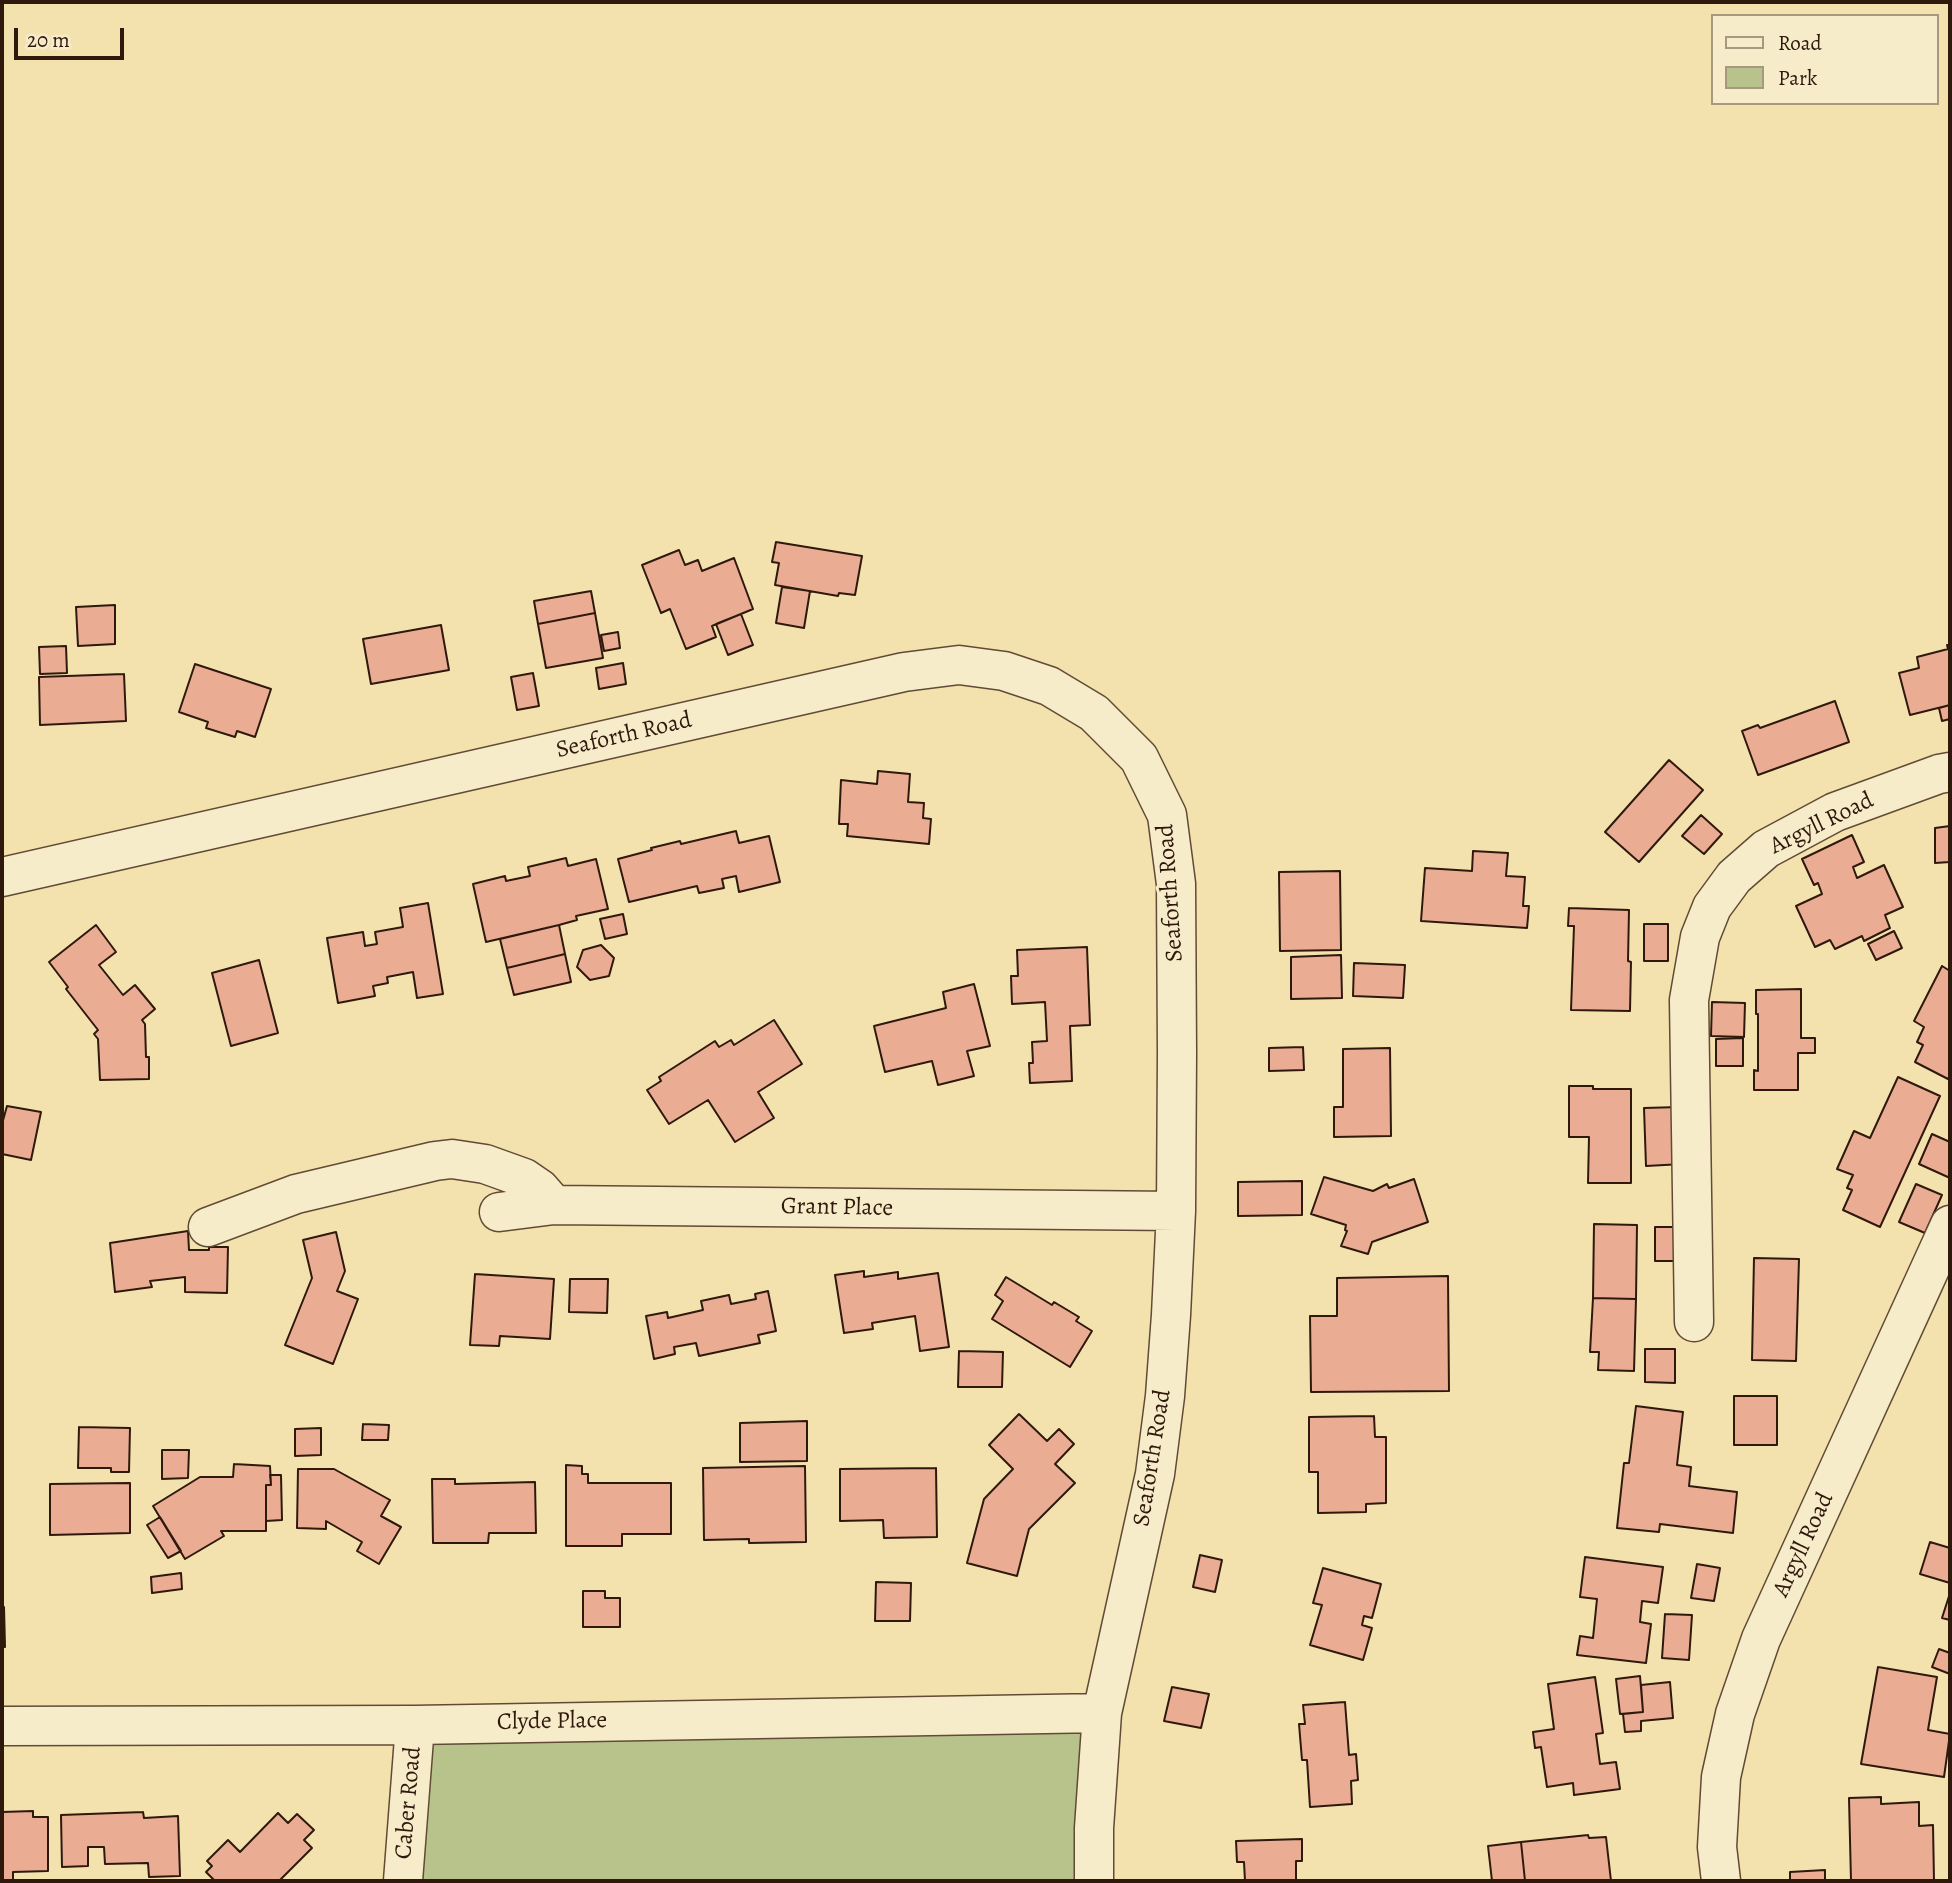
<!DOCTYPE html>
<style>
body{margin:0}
#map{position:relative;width:1952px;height:1883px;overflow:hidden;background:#f3e1ae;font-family:Alegreya,serif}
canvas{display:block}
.frame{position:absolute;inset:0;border:4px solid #2f190d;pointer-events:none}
.legend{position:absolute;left:1711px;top:14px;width:228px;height:91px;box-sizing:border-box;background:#f7ecca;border:2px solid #a7987e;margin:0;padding:9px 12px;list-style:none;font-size:21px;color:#2f190d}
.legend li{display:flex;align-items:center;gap:14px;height:35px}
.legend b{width:35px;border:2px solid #a7987e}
.scale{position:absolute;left:14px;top:28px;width:110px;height:32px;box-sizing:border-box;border:4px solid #2f190d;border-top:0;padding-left:9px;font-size:21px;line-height:24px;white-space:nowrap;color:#2f190d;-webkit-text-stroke:5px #f7ecca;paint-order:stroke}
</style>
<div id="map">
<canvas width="1952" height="1883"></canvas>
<div class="frame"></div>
<ul class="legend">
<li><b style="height:9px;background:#f7ecca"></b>Road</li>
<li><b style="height:19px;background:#b8c38c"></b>Park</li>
</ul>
<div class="scale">20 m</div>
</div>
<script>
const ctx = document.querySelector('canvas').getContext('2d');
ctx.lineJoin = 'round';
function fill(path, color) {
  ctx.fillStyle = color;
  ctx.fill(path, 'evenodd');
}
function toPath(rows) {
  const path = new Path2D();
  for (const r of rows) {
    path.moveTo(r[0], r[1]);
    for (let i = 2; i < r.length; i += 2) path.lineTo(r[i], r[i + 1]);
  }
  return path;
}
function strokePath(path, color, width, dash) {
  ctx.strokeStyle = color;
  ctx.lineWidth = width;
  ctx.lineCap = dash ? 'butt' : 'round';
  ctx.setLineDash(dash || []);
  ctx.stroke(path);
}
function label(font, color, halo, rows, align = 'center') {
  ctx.font = font + ' Alegreya,serif';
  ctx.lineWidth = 6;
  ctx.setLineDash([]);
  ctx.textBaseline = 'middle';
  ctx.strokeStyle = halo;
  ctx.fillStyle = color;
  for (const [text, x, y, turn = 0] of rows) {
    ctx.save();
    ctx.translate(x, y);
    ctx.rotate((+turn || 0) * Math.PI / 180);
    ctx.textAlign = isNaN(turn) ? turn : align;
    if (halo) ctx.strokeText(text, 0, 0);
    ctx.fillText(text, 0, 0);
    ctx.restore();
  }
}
fill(toPath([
 [1105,1711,1098,1881,402,1881,413,1726]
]), '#b8c38c');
const building = toPath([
 [776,542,862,556,855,595,839,593,838,596,775,585,779,563,772,562,776,542],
 [679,550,685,565,698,560,702,571,734,558,753,609,712,626,716,637,686,649,670,609,661,613,642,565,679,550],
 [782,587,810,591,804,628,776,623,782,587],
 [591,591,595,613,538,624,534,601,591,591],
 [115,605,115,644,78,646,76,607,115,605],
 [595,613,603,658,546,668,538,624,595,613],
 [741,614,753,645,728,655,716,624,741,614],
 [441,625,449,670,371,684,363,639,441,625],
 [618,632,620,648,604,651,601,635,618,632],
 [1947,645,1950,645,1950,705,1910,715,1899,673,1919,668,1917,657,1948,649,1947,645],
 [66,646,67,673,40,674,39,647,66,646],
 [623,663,626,684,599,689,596,668,623,663],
 [195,664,271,689,255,737,237,731,235,737,206,728,208,722,179,712,195,664],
 [533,673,539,706,517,710,511,677,533,673],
 [124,674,126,721,40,725,39,677,124,674],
 [1835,701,1849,742,1758,775,1742,731,1758,725,1760,728,1835,701],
 [1950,705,1950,719,1942,721,1939,708,1950,705],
 [1669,760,1703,790,1639,862,1605,832,1669,760],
 [878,771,910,774,908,802,924,803,923,818,931,819,929,844,847,836,848,824,839,824,841,780,877,784,878,771],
 [1701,815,1722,834,1704,854,1682,836,1701,815],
 [1950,826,1950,862,1935,863,1935,828,1950,826],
 [736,831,739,843,769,836,780,882,739,892,736,876,722,879,724,888,699,893,697,886,629,902,618,859,652,850,651,848,680,841,681,844,736,831],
 [1852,835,1864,862,1853,867,1857,878,1884,865,1903,907,1885,915,1890,928,1864,941,1862,936,1835,949,1830,940,1815,947,1796,906,1822,894,1818,883,1814,885,1802,859,1852,835],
 [1473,851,1508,853,1506,876,1525,877,1523,906,1529,906,1527,928,1421,921,1425,868,1472,871,1473,851],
 [566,858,568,866,596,859,608,909,576,916,577,920,559,925,486,942,473,884,505,876,506,881,530,876,528,867,566,858],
 [1340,871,1341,950,1280,951,1279,872,1340,871],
 [428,903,443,994,417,998,413,972,387,977,388,983,373,986,375,996,338,1003,327,938,363,932,365,946,377,944,375,932,403,927,400,908,428,903],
 [1569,908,1629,910,1628,961,1631,962,1630,1011,1571,1010,1574,926,1568,926,1569,908],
 [623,914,627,934,605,939,600,919,623,914],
 [1644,924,1668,924,1668,961,1644,961,1644,924],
 [96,925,116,952,99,965,123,995,135,985,155,1009,142,1020,145,1024,146,1057,149,1057,149,1079,100,1080,98,1039,94,1034,98,1030,66,989,68,987,49,962,96,925],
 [559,925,565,954,507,968,500,939,559,925],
 [1894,931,1902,948,1876,960,1868,944,1894,931],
 [601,945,614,958,609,976,590,980,577,967,583,950,601,945],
 [1087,947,1090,1025,1070,1026,1072,1081,1030,1083,1029,1063,1033,1063,1032,1042,1047,1041,1045,1002,1012,1004,1011,976,1018,976,1017,950,1087,947],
 [565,954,571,982,514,995,507,968,565,954],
 [1341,955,1342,998,1291,999,1291,957,1341,955],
 [259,960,278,1033,231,1046,212,973,259,960],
 [1354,963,1405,965,1403,998,1353,996,1354,963],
 [1942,966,1950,971,1950,1075,1948,1079,1915,1062,1923,1045,1917,1042,1924,1027,1914,1021,1942,966],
 [974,984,990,1046,967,1051,974,1076,938,1085,932,1061,885,1072,874,1026,946,1008,943,992,974,984],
 [1801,989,1801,1038,1815,1038,1815,1053,1798,1053,1798,1090,1754,1090,1754,1070,1758,1071,1758,1014,1756,1014,1756,990,1801,989],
 [1712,1002,1745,1003,1744,1037,1711,1036,1712,1002],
 [774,1020,802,1064,758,1092,774,1118,735,1142,708,1100,669,1124,647,1090,661,1081,659,1077,715,1041,719,1047,731,1040,734,1045,774,1020],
 [1743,1038,1743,1066,1716,1066,1716,1039,1743,1038],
 [1303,1047,1304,1070,1269,1071,1269,1048,1303,1047],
 [1390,1048,1391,1136,1334,1137,1334,1107,1343,1107,1343,1049,1390,1048],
 [1898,1077,1940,1096,1880,1227,1843,1210,1852,1190,1847,1188,1853,1175,1837,1169,1854,1131,1870,1138,1898,1077],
 [1569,1086,1593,1086,1593,1089,1631,1089,1631,1183,1588,1183,1589,1137,1569,1137,1569,1086],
 [7,1106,41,1112,31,1160,2,1154,2,1124,7,1106],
 [1680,1107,1683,1164,1646,1166,1644,1108,1680,1107],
 [1932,1134,1950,1142,1950,1178,1919,1164,1932,1134],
 [1324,1177,1373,1191,1387,1184,1389,1188,1414,1179,1428,1222,1372,1242,1368,1254,1341,1246,1347,1231,1345,1230,1346,1225,1311,1214,1324,1177],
 [1302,1181,1302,1215,1238,1216,1238,1182,1302,1181],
 [1916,1184,1942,1195,1925,1233,1899,1222,1916,1184],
 [1594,1224,1637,1225,1636,1299,1593,1298,1594,1224],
 [1655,1227,1683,1227,1683,1261,1655,1261,1655,1227],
 [188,1231,189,1250,209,1250,209,1247,228,1247,227,1293,185,1292,185,1277,150,1281,152,1287,115,1292,110,1243,188,1231],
 [336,1232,345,1271,337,1291,358,1299,333,1364,285,1345,312,1278,303,1240,336,1232],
 [1754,1258,1799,1259,1796,1361,1752,1360,1754,1258],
 [864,1271,864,1277,898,1272,898,1279,938,1273,949,1347,920,1351,915,1316,872,1323,873,1329,844,1333,835,1275,864,1271],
 [475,1274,554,1279,550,1339,500,1336,499,1346,470,1345,475,1274],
 [1448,1276,1449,1391,1311,1392,1310,1316,1337,1316,1337,1278,1448,1276],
 [1006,1277,1052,1305,1054,1302,1079,1317,1076,1321,1092,1331,1070,1367,992,1319,1003,1301,995,1295,1006,1277],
 [570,1279,608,1279,607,1313,569,1312,570,1279],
 [768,1291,776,1331,758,1335,760,1343,699,1356,696,1343,674,1347,675,1354,654,1359,646,1316,667,1312,668,1318,703,1310,701,1301,729,1295,731,1304,756,1299,755,1294,768,1291],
 [1593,1298,1636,1299,1634,1371,1598,1370,1599,1352,1590,1352,1593,1298],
 [1645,1349,1675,1349,1675,1383,1645,1382,1645,1349],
 [959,1351,1003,1352,1002,1387,958,1387,959,1351],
 [1734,1396,1777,1396,1777,1445,1734,1445,1734,1396],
 [1636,1406,1683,1412,1677,1465,1691,1467,1689,1486,1737,1492,1733,1533,1660,1524,1659,1532,1617,1528,1624,1463,1629,1463,1636,1406],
 [1019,1414,1047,1441,1059,1429,1074,1444,1055,1464,1075,1483,1029,1529,1017,1576,967,1563,984,1499,1013,1469,989,1445,1019,1414],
 [1374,1416,1375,1437,1386,1437,1386,1503,1366,1504,1366,1512,1318,1513,1318,1472,1309,1472,1309,1417,1374,1416],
 [807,1421,807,1461,740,1462,740,1423,807,1421],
 [363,1424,389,1425,388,1440,362,1440,363,1424],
 [79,1427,130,1428,129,1472,111,1472,111,1468,78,1468,79,1427],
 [321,1428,321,1455,295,1456,295,1429,321,1428],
 [162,1450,189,1450,188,1478,162,1479,162,1450],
 [234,1464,270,1466,271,1485,266,1485,266,1531,221,1531,224,1536,185,1559,153,1506,200,1477,233,1477,234,1464],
 [566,1465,582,1466,582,1474,588,1474,588,1483,671,1483,671,1534,622,1534,622,1546,566,1546,566,1465],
 [805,1466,806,1542,749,1543,749,1539,704,1540,703,1468,805,1466],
 [936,1468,937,1537,884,1538,883,1520,840,1521,840,1469,936,1468],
 [298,1469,334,1469,390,1500,381,1516,401,1527,379,1564,357,1551,362,1542,326,1521,326,1529,297,1528,298,1469],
 [270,1475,281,1475,282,1520,266,1521,266,1485,271,1485,270,1475],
 [432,1479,455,1479,455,1484,535,1482,536,1533,489,1533,488,1543,433,1543,432,1479],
 [130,1483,130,1533,50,1535,50,1484,130,1483],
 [160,1517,181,1551,168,1558,147,1525,160,1517],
 [1930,1542,1950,1548,1950,1583,1920,1574,1930,1542],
 [1200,1555,1222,1560,1215,1592,1193,1587,1200,1555],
 [1585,1557,1663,1567,1658,1603,1642,1601,1640,1622,1651,1624,1646,1663,1577,1655,1580,1636,1593,1638,1597,1599,1580,1597,1585,1557],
 [1697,1564,1720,1568,1714,1601,1691,1598,1697,1564],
 [1323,1568,1381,1584,1372,1618,1364,1616,1362,1625,1372,1628,1363,1660,1310,1645,1322,1605,1313,1603,1323,1568],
 [181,1573,182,1589,152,1593,151,1577,181,1573],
 [876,1582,911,1583,910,1621,875,1621,876,1582],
 [583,1591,605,1591,605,1598,620,1598,620,1627,583,1627,583,1591],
 [1950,1593,1950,1620,1942,1618,1950,1593],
 [2,1607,4,1607,5,1647,2,1647,2,1607],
 [1665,1614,1692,1615,1689,1660,1662,1658,1665,1614],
 [1939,1649,1950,1653,1950,1674,1932,1667,1939,1649],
 [1878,1667,1937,1677,1928,1730,1950,1734,1944,1777,1861,1764,1878,1667],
 [1640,1676,1643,1712,1620,1714,1616,1679,1640,1676],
 [1595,1677,1603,1733,1596,1734,1600,1764,1616,1762,1620,1789,1574,1795,1573,1783,1547,1787,1541,1747,1535,1748,1533,1732,1554,1729,1548,1684,1595,1677],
 [1670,1682,1673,1718,1641,1721,1641,1731,1625,1732,1623,1714,1643,1712,1641,1685,1670,1682],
 [1172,1687,1209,1694,1201,1728,1164,1721,1172,1687],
 [1345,1702,1349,1755,1356,1754,1358,1780,1351,1781,1352,1804,1310,1807,1307,1760,1302,1760,1299,1724,1305,1724,1303,1705,1345,1702],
 [1881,1797,1881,1804,1919,1802,1919,1826,1933,1825,1934,1881,1851,1881,1849,1798,1881,1797],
 [33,1811,33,1817,48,1817,48,1871,13,1872,13,1881,2,1881,2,1812,33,1811],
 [143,1812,144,1818,178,1816,180,1876,149,1877,148,1863,105,1864,104,1847,88,1847,88,1866,62,1867,61,1815,143,1812],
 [278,1813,288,1823,297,1814,314,1830,304,1840,312,1848,279,1881,215,1881,206,1872,212,1866,207,1861,228,1840,240,1852,278,1813],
 [1588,1835,1589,1838,1606,1837,1611,1881,1525,1881,1521,1842,1588,1835],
 [1302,1839,1302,1861,1296,1861,1296,1881,1245,1881,1244,1862,1237,1862,1236,1841,1302,1839],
 [1521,1842,1525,1881,1492,1881,1488,1846,1521,1842],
 [1825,1870,1825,1881,1790,1881,1790,1872,1825,1870]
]);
fill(building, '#ebac94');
strokePath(building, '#2f190d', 2);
const minor = toPath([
 [2,877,904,672,959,665,1004,671,1049,686,1094,713,1139,758,1167,815,1176,884,1177,1054,1176,1211,1171,1315,1165,1396,1155,1474,1102,1713,1094,1828,1094,1881],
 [499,1212,554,1205,1176,1211],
 [208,1227,296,1194,435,1161,452,1159,485,1164,524,1178,540,1189,554,1205],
 [1694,1322,1689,1000,1700,937,1712,907,1734,877,1766,849,1835,812,1939,774,1950,772],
 [2,1726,415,1725,1102,1713],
 [403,1881,415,1725],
 [1721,1881,1717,1847,1721,1777,1735,1714,1761,1639,1950,1225]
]);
strokePath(minor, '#604b35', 41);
strokePath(minor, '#f7ecca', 38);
label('24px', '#2f190d', '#f7ecca', [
 ["Seaforth Road",624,736,-13],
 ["Argyll Road",1822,824,-26],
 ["Seaforth Road",1171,893,-94],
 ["Grant Place",837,1208,1],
 ["Seaforth Road",1153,1458,-81],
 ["Argyll Road",1804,1545,-65],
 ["Clyde Place",552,1722,-1],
 ["Caber Road",409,1803,-85]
]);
</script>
